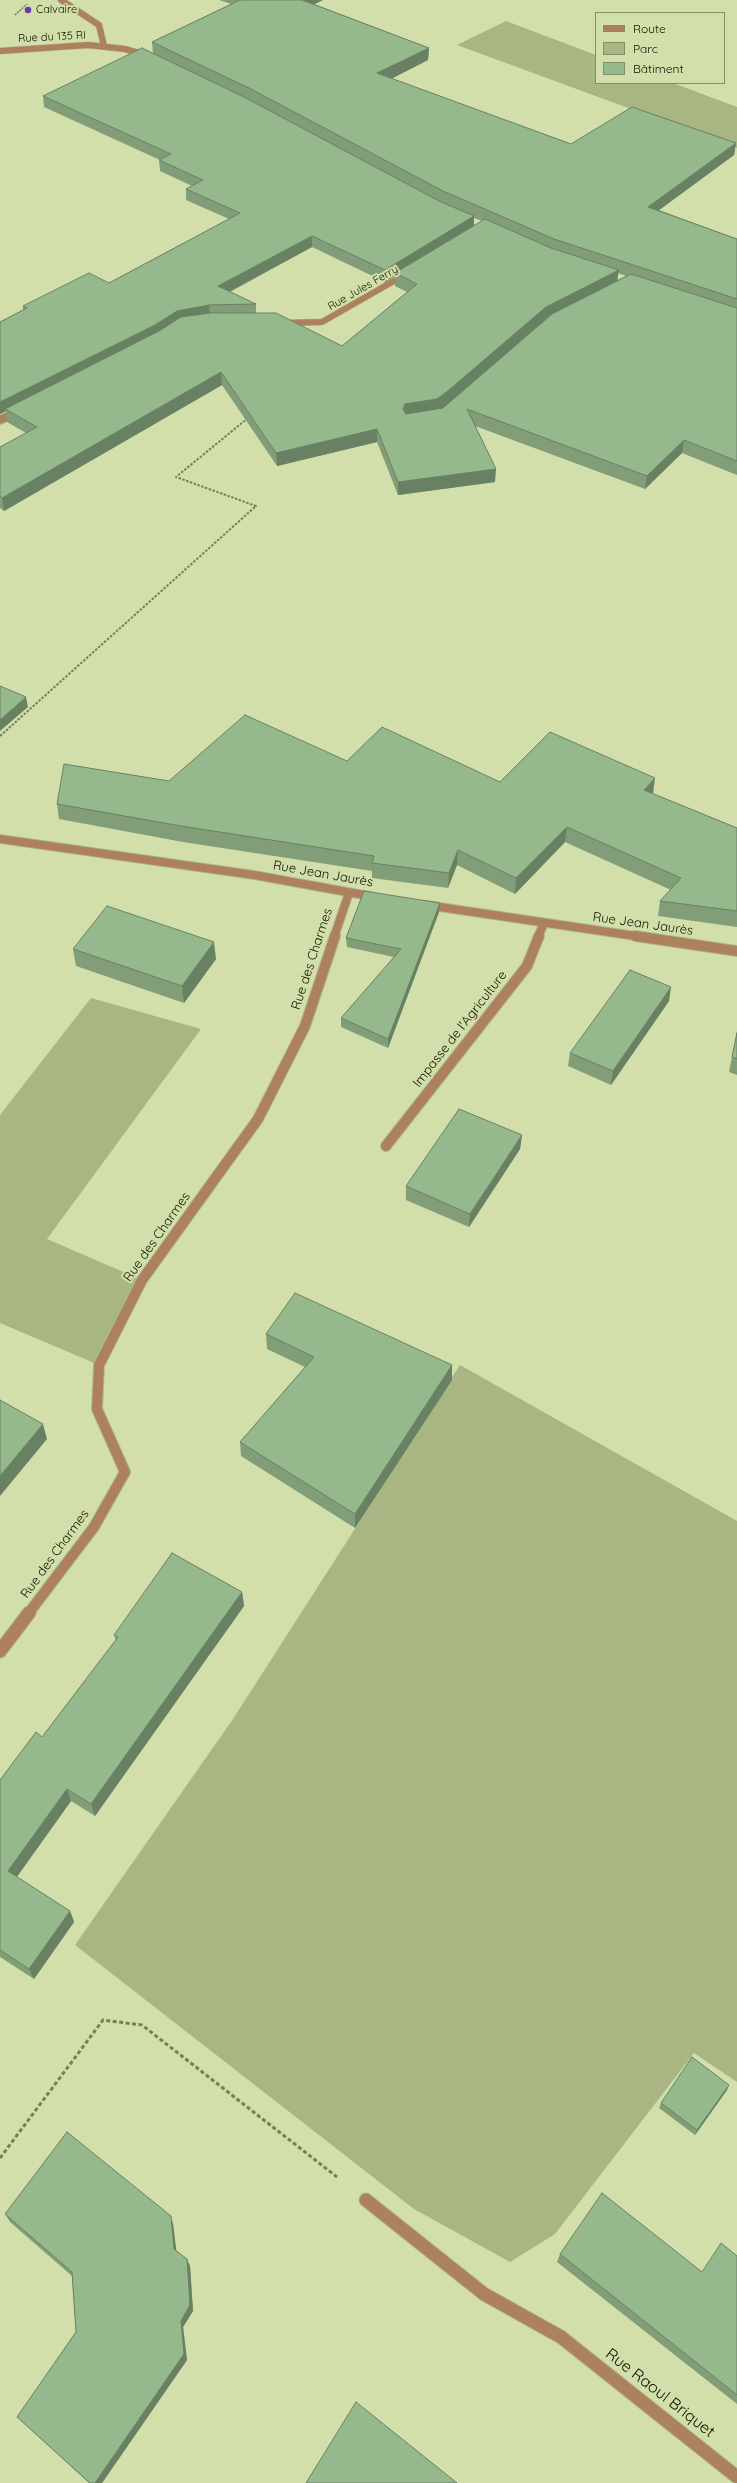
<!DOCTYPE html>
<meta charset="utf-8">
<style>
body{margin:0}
#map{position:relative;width:737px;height:2483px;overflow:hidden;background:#d2dfab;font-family:Quicksand,sans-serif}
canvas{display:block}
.legend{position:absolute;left:595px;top:12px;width:130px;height:72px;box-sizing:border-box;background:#d2dfab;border:1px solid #848d67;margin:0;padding:5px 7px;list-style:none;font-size:12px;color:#0f1302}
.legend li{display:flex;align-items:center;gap:8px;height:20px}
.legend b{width:20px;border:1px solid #848d67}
</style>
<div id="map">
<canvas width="737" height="2483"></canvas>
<ul class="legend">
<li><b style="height:5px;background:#ae815e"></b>Route</li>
<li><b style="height:11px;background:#a9b583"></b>Parc</li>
<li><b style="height:11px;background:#96b88d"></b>Bâtiment</li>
</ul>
</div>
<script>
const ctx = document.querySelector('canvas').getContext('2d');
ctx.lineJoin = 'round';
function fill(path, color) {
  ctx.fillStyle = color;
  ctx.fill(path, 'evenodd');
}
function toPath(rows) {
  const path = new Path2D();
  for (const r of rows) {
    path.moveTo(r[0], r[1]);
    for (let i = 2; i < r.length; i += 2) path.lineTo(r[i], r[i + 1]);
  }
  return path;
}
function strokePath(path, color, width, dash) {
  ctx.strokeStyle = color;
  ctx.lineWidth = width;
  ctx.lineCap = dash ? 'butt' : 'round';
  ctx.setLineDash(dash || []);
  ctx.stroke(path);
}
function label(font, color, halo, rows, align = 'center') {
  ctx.font = font + ' Quicksand,sans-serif';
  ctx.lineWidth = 4;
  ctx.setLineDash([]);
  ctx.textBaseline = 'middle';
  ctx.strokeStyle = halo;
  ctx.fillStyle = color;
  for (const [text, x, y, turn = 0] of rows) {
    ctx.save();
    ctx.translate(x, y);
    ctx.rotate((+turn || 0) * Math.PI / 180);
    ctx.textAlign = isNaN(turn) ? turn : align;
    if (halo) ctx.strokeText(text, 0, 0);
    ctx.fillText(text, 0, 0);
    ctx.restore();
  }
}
fill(toPath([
 [506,21,596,55,596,83,673,83,737,107,737,148,457,45],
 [91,998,201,1029,47,1239,142,1280,99,1365,0,1323,0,1115],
 [460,1365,737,1521,737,2082,694,2053,555,2234,510,2262,414,2209,75,1945,233,1719]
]), '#a9b583');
const minorFar3 = toPath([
 [61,0,99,25,104,46],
 [0,51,88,45,125,49,146,55],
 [283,323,322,322,406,274]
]);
const minorFar2 = toPath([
 [0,420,19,411],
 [0,839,254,875,375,897],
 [426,905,642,937],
 [334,937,349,893],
 [538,937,544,923]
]);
const minorFar1 = toPath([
 [635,936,737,951],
 [386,1146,527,966,539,936],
 [28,1614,94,1527,125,1472,97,1409,99,1365,142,1280,258,1119,305,1026,335,936]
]);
const minor = toPath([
 [0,1651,29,1613],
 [366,2200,484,2294,561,2337,737,2477]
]);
strokePath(minorFar3, '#afba8d', 7);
strokePath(minorFar2, '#afba8d', 10);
strokePath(minorFar1, '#afba8d', 12);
strokePath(minor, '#afba8d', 15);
strokePath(toPath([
 [15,15,27,4]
]), '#767f5b', 1.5, [2, 1]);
strokePath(toPath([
 [0,736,256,506,176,477,248,418]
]), '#767f5b', 2, [2.5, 1.5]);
strokePath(toPath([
 [0,2158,103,2020,142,2025,337,2177]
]), '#767f5b', 3, [4, 2.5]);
strokePath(minorFar3, '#ae815e', 6);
strokePath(minorFar2, '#ae815e', 8);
strokePath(minorFar1, '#ae815e', 10);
strokePath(minor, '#ae815e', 13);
fill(toPath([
 [219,0,323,0,314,4,429,48,428,60,391,79,571,144,736,143,734,155,659,210,737,239,737,475,682,453,645,489,475,426,495,482,398,495,377,442,277,466,222,385,4,511,0,508,0,447,26,433,7,422,6,411,0,414,0,322,23,310,23,306,109,283,229,219,186,200,186,189,192,186,160,171,159,160,160,160,44,107,43,96,153,54,152,42,231,4],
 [474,218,482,221,474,225],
 [312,247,385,282,395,276,395,286,407,292,342,346,256,313,256,304,230,292],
 [618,273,626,276,617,280],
 [347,761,500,782,653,794,737,828,737,927,658,916,660,901,671,890,565,842,515,894,457,865,448,888,372,878,372,871,183,842,59,819,57,804,169,781],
 [439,912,388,1048,341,1027,341,1018,394,957,347,947,346,938],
 [73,949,216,959,184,1003,76,966],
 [669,1001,611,1085,568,1066,570,1053],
 [737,1031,737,1075,729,1072],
 [522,1135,520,1149,469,1227,406,1200,406,1186],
 [266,1334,452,1365,452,1380,355,1528,241,1456,240,1442,305,1367,267,1349],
 [242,1592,244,1606,95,1816,71,1801,17,1877,70,1911,74,1922,34,1979,0,1957,0,1780,42,1737,116,1641,114,1635],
 [727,2090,695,2135,659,2108,661,2103],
 [5,2214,173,2224,176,2250,190,2266,193,2311,183,2327,187,2360,102,2483,89,2483,17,2417,76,2332,72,2276,10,2222],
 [560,2254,702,2272,737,2256,737,2404,557,2262]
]), '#819e79');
fill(toPath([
 [300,0,323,0,300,11],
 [429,48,428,60,377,86,377,73],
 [736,143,734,155,647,219,648,207],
 [474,216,474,227,395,273,395,276,385,282,385,270],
 [312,236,312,247,219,297,218,286],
 [619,270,617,282,437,412,405,418,403,409,405,404,546,307],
 [209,305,210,316,5,409,6,411,0,414,0,402,177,311],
 [221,372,222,385,4,511,2,498],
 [377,429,377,442,277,466,276,453],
 [684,440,682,453,645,489,647,476],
 [496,469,495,482,398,495,398,482],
 [26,697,28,707,0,731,0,720],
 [655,778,653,794,644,790],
 [567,827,565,842,515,894,516,878],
 [458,850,457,865,448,888,449,873],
 [440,903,439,912,388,1048,388,1039],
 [214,942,216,959,184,1003,182,986],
 [671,987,669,1001,611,1085,613,1071],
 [522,1135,520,1149,469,1227,470,1214],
 [452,1365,452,1380,355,1528,355,1514],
 [43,1424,47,1439,0,1496,0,1476],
 [242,1592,244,1606,95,1816,91,1804],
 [67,1789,71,1801,13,1882,8,1871],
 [70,1911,74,1922,34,1979,29,1969],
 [729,2085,727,2090,695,2135,697,2130],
 [171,2216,173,2224,177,2256,174,2249],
 [187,2259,190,2266,193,2311,183,2327,187,2360,102,2483,95,2483,181,2321]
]), '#698163');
const building = toPath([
 [240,0,302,0,429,48,377,73,571,144,632,107,736,143,648,207,737,239,737,299,554,239,443,191,249,88,152,42,240,0],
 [142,48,244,97,439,201,474,216,385,270,312,236,218,286,256,304,209,305,177,311,155,325,0,402,0,322,27,308,23,306,89,273,109,283,240,213,186,189,203,180,159,160,171,154,43,96,142,48],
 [485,219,551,248,619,270,546,307,449,390,437,399,405,404,403,409,406,414,443,408,552,314,631,274,737,308,737,461,684,440,647,476,467,409,496,469,398,482,377,429,276,453,221,372,2,498,0,496,0,447,37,427,5,409,159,331,181,317,210,313,276,313,342,346,417,284,395,273,485,219],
 [0,686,26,697,0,720,0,686],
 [245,715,347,761,382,727,500,782,550,732,655,778,644,790,737,828,737,911,660,901,681,878,567,827,516,878,458,850,449,873,372,863,374,856,181,826,57,804,64,764,169,781,245,715],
 [364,891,440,903,388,1039,341,1018,401,949,346,938,364,891],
 [107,906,214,942,182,986,73,949,107,906],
 [630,970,671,987,613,1071,570,1053,630,970],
 [737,1033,737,1059,732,1057,737,1033],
 [459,1109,522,1135,470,1214,406,1186,459,1109],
 [295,1293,452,1365,355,1514,240,1442,314,1357,266,1334,295,1293],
 [0,1400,43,1424,0,1476,0,1400],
 [172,1553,242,1592,91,1804,67,1789,8,1871,70,1911,29,1969,0,1950,0,1780,36,1732,42,1737,118,1637,114,1635,172,1553],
 [692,2057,729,2085,697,2130,661,2103,692,2057],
 [67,2132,171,2216,174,2249,187,2259,190,2305,181,2321,184,2354,95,2483,90,2483,17,2417,76,2332,72,2272,5,2214,67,2132],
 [602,2193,702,2272,721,2243,737,2256,737,2395,560,2254,602,2193],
 [356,2402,457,2483,306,2483,356,2402]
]);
fill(building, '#96b88d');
strokePath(building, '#698163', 1);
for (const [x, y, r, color] of [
 [28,10,4,"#6c38af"]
]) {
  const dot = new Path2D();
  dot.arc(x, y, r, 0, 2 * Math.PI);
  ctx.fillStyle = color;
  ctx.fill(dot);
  strokePath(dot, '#d2dfab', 1.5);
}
label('11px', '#0f1302', '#d2dfab', [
 ["Calvaire",36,10]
], 'left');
label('11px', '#0f1302', '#d2dfab', [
 ["Rue du 135 RI",52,37,-3],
 ["Rue Jules Ferry",363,288,-30]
]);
label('13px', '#0f1302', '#d2dfab', [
 ["Rue Jean Jaurès",323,874,10],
 ["Rue Jean Jaurès",643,924,8],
 ["Rue des Charmes",312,959,-72],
 ["Impasse de l'Agriculture",460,1029,-52],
 ["Rue des Charmes",157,1237,-55],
 ["Rue des Charmes",55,1554,-54]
]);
label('16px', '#0f1302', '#d2dfab', [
 ["Rue Raoul Briquet",660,2393,38]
]);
</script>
